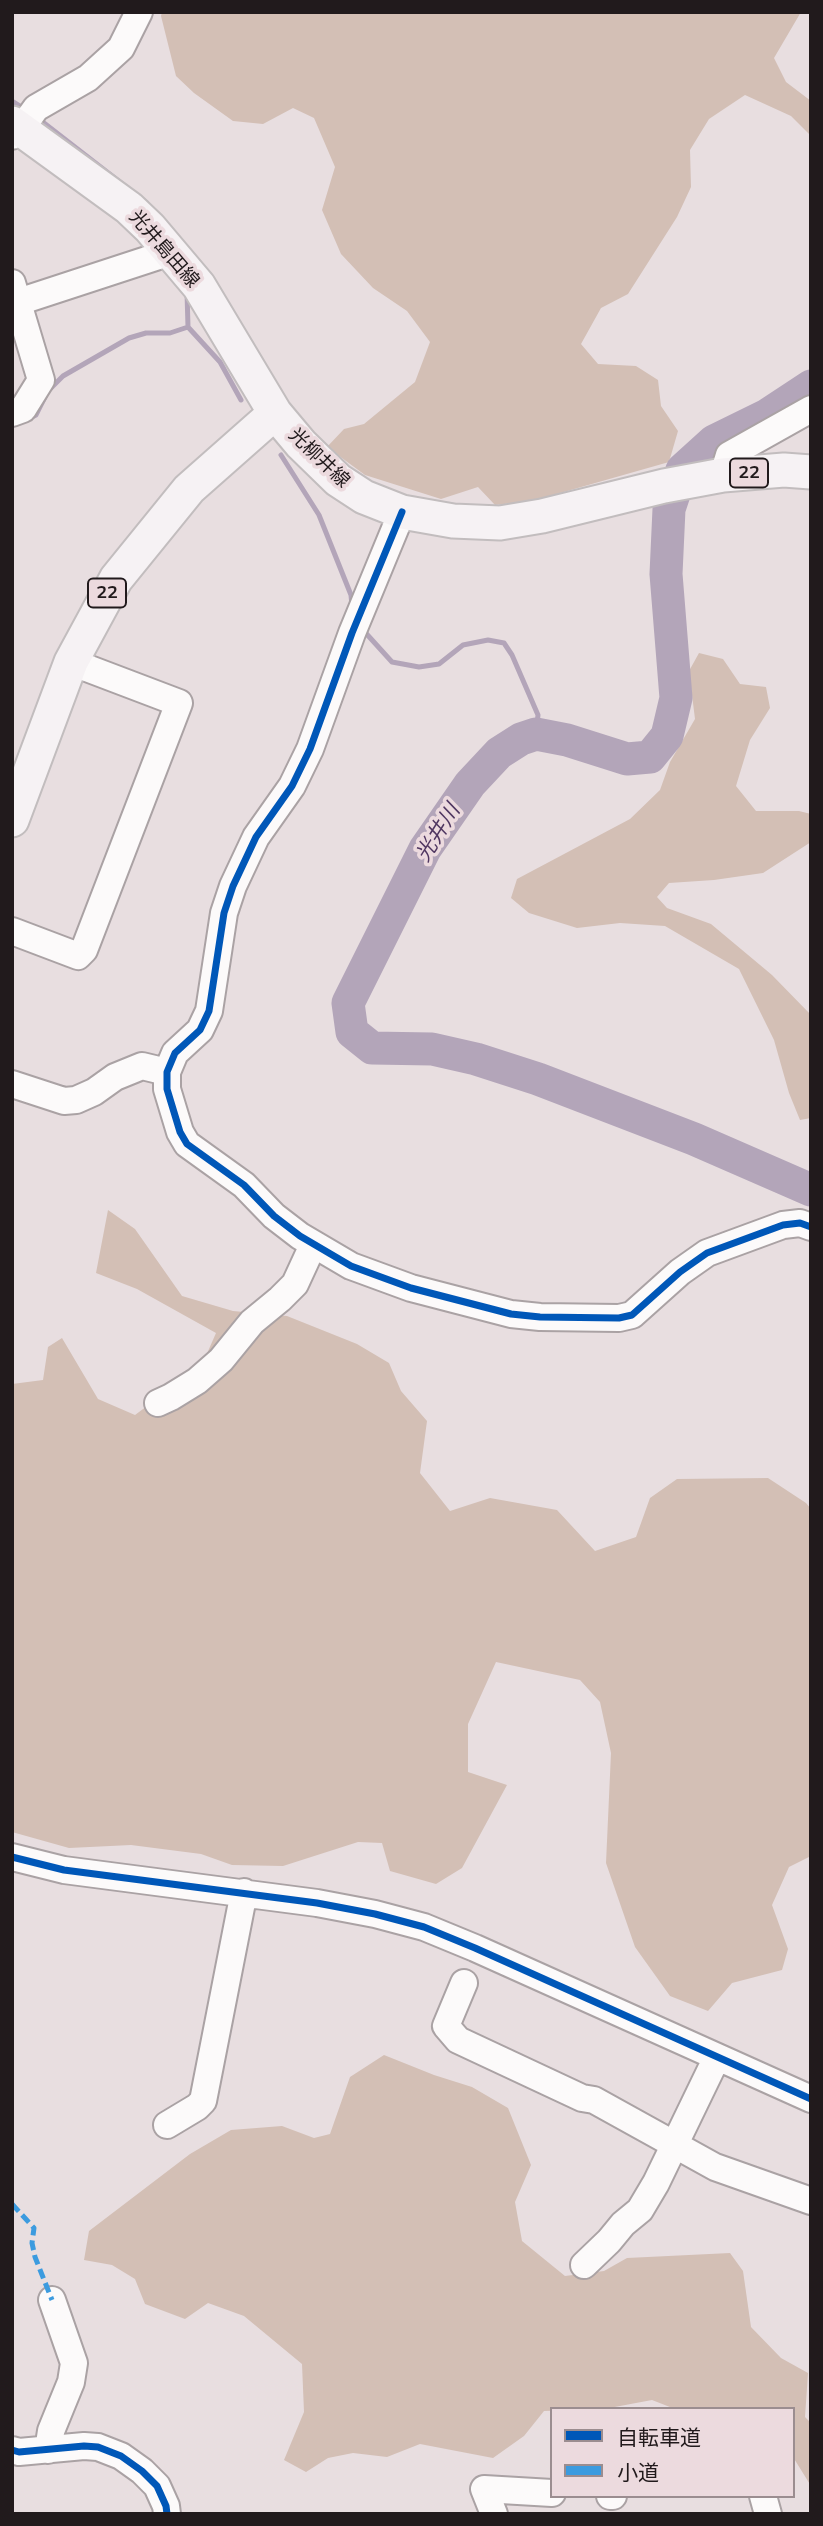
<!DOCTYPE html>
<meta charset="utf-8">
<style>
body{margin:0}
#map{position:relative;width:823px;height:2526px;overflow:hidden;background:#e8dee0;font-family:Mulish,"Noto Sans JP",sans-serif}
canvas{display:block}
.frame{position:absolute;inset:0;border:14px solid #211a1c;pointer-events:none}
.legend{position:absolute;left:550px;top:2407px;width:245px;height:91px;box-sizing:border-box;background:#ecdade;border:2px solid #9b8d90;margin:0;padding:9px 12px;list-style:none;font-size:21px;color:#211a1c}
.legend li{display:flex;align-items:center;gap:14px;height:35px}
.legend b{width:35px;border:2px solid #9b8d90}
</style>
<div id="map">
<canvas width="823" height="2526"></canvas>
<div class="frame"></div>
<ul class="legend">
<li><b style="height:9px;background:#0057b8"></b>自転車道</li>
<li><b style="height:9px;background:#3c9bdf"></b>小道</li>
</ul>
</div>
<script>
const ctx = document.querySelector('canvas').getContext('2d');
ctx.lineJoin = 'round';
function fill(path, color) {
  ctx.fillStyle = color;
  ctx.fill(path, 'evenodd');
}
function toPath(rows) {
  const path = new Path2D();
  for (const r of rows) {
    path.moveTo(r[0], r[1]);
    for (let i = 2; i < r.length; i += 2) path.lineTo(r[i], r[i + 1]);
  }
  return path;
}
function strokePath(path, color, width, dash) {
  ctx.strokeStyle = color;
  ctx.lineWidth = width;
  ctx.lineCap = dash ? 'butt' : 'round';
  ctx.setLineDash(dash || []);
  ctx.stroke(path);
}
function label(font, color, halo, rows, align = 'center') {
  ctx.font = font + ' Mulish,"Noto Sans JP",sans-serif';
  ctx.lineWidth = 7;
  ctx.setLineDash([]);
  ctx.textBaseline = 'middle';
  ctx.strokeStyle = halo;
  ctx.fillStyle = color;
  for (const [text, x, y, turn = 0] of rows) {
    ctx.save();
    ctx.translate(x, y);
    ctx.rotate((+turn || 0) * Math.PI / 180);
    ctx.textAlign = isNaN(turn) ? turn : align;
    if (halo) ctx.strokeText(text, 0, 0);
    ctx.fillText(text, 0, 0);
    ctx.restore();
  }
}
fill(toPath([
 [162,12,801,12,774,58,786,82,811,101,811,136,791,116,745,95,709,119,690,150,691,187,677,217,628,294,601,308,581,344,598,364,636,366,658,380,661,406,678,431,669,462,532,501,495,505,478,487,441,499,365,475,327,447,344,429,364,424,415,382,430,342,407,311,373,288,341,254,322,210,335,167,314,118,293,108,263,124,233,121,194,93,176,76,161,16],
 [699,653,723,659,740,684,766,687,770,708,750,740,736,786,756,811,799,811,811,814,811,842,763,873,714,880,669,883,657,897,667,908,711,924,772,975,811,1015,811,1118,800,1120,789,1093,774,1040,739,969,665,926,620,923,577,928,529,913,511,898,517,879,630,819,660,790,670,762,695,719,689,671],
 [108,1210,135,1229,182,1296,233,1311,287,1316,357,1344,389,1363,401,1391,427,1421,420,1473,450,1511,490,1498,557,1510,595,1551,636,1537,650,1498,677,1479,768,1478,806,1503,811,1509,811,1856,789,1867,772,1905,788,1949,782,1970,732,1983,708,2011,670,1996,635,1947,606,1863,611,1753,600,1702,580,1680,496,1662,468,1724,468,1772,507,1785,462,1868,436,1884,390,1871,382,1843,358,1842,283,1866,232,1865,201,1854,131,1845,69,1848,12,1832,12,1384,43,1380,48,1347,62,1338,98,1399,135,1415,202,1365,216,1333,137,1289,96,1273],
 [384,2055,434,2075,472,2087,508,2108,531,2165,515,2202,522,2241,565,2276,604,2271,627,2258,730,2253,743,2271,751,2327,781,2358,808,2373,805,2417,811,2423,811,2486,793,2457,793,2409,675,2409,652,2400,604,2409,544,2411,524,2436,493,2458,420,2444,387,2457,353,2453,328,2458,306,2472,284,2460,304,2412,302,2364,244,2316,208,2303,185,2319,145,2304,135,2279,112,2265,84,2260,89,2231,190,2154,231,2130,282,2126,314,2138,330,2134,350,2077]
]), '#d3bfb5');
strokePath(toPath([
 [12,101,20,106],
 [44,123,147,203],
 [187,292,188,327,220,362,241,400],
 [50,389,63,376,129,338,146,333,170,333,188,327],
 [28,419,36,415,45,397],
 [281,455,319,515,351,595,352,606],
 [363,630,392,662,419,667,439,664,463,645,488,640,504,643,512,655,538,715,536,734]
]), '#b3a5b9', 5);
strokePath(toPath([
 [811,386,767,415,714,441,682,470,669,509,666,574,676,698,667,736,650,757,627,759,567,740,536,734,521,739,499,753,470,784,425,849,348,1003,352,1032,372,1048,432,1049,476,1059,538,1079,694,1139,811,1190]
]), '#b3a5b9', 33);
const minor = toPath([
 [12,136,21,129,36,108,88,78,121,48,139,12],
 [12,283,41,380,23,409,12,413],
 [12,304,171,252],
 [723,475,729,455,811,409],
 [402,512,352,633,310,749,292,786,256,837,233,886,224,913,209,1011,200,1030,175,1053,167,1072,167,1089,180,1132,187,1144,244,1185,274,1216,300,1236,351,1266,411,1288,511,1314,540,1317,619,1318,632,1315,680,1272,707,1253,783,1225,800,1223,811,1227],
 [12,931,78,956,84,950,179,703,71,662],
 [12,1084,64,1101,76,1100,94,1092,115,1077,142,1066,167,1072],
 [158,1403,171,1397,197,1381,221,1360,252,1322,280,1299,295,1284,313,1245],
 [12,1857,64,1870,317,1903,375,1914,424,1927,475,1948,811,2099],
 [464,1983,446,2026,458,2040,582,2098,594,2100,715,2167,811,2201],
 [167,2125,197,2107,203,2101,244,1892],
 [584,2265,609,2241,623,2224,640,2210,656,2183,717,2057],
 [12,2450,19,2452,84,2446,98,2447,121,2456,142,2471,157,2486,166,2506,167,2514],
 [48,2450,51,2431,71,2382,74,2363,52,2300],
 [610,2496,613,2496],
 [763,2496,768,2514],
 [494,2514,484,2489,552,2493]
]);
const major = toPath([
 [12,123,129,208,150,228,199,286,275,413,301,444,338,480,364,497,402,512,453,521,500,523,542,516,664,486,723,475,784,470,811,472],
 [12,820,71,662,116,579,189,489,275,413]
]);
strokePath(minor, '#aaa2a4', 30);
strokePath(major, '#c2bdbe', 37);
strokePath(minor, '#fcfafa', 26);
strokePath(major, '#f6f2f4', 33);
strokePath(toPath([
 [12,2204,34,2228,32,2243,35,2257,52,2300]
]), '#3c9bdf', 5, [10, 5]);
strokePath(toPath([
 [402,512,352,633,310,749,292,786,256,837,233,886,224,913,209,1011,200,1030,175,1053,167,1072,167,1089,180,1132,187,1144,244,1185,274,1216,300,1236,351,1266,411,1288,511,1314,540,1317,619,1318,632,1315,680,1272,707,1253,783,1225,800,1223,811,1227],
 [12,1857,64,1870,317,1903,375,1914,424,1927,475,1948,811,2099],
 [12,2450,19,2452,84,2446,98,2447,121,2456,142,2471,157,2486,166,2506,167,2514]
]), '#0057b8', 7);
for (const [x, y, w] of [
 [749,473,38],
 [107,593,38]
]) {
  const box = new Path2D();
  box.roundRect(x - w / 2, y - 14.5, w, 29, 5);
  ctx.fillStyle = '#ecdade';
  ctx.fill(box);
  strokePath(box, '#211a1c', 2);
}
label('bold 18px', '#211a1c', null, [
 ["22",749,473],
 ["22",107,593]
]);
label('19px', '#211a1c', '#ecdade', [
 ["光井島田線",164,249,49],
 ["光柳井線",319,458,44]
]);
label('italic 21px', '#503761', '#ecdade', [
 ["光井川",438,833,-58]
]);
</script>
